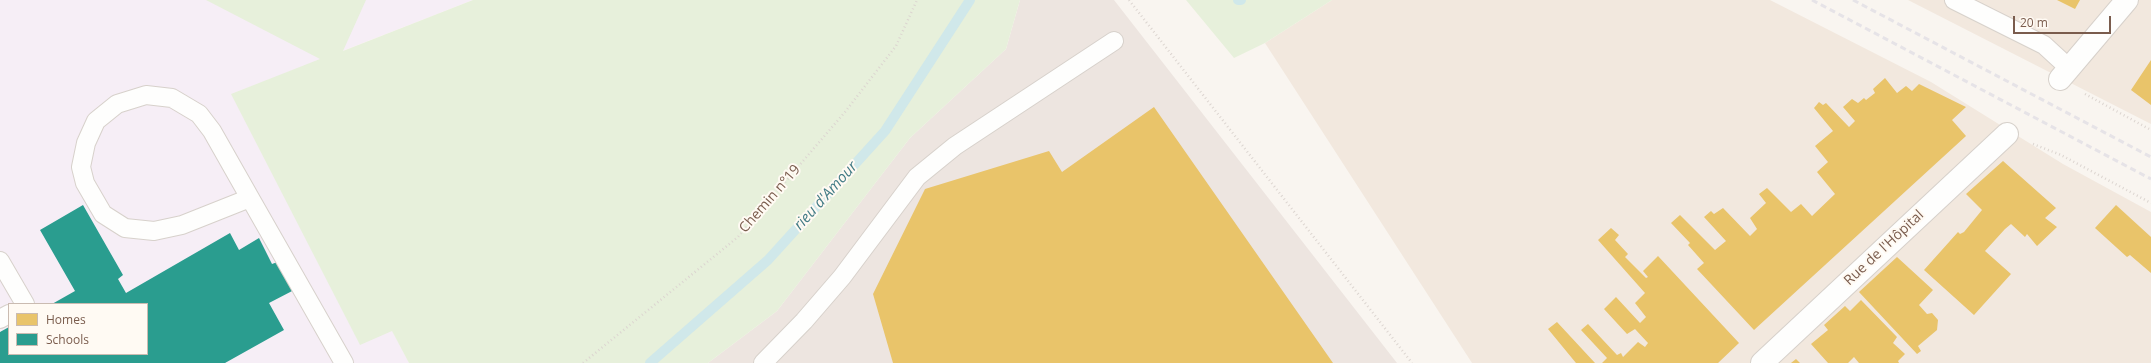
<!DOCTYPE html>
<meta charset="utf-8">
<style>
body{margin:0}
#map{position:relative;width:2151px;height:363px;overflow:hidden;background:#f9f5f0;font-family:"Open Sans",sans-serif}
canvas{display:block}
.legend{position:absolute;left:8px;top:303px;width:140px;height:52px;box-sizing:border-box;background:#fffaf3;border:1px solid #cabbb1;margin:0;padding:5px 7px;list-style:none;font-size:12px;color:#7a5c4d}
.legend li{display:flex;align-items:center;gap:8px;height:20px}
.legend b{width:20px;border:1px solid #cabbb1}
.scale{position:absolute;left:2013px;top:16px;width:98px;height:18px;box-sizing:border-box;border:2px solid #7a5c4d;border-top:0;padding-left:5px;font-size:12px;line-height:14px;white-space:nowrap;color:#7a5c4d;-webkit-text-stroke:3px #fffaf3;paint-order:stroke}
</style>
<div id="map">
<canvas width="2151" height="363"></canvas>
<ul class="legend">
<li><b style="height:11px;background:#e9c46a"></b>Homes</li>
<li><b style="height:11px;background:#2a9d8f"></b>Schools</li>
</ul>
<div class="scale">20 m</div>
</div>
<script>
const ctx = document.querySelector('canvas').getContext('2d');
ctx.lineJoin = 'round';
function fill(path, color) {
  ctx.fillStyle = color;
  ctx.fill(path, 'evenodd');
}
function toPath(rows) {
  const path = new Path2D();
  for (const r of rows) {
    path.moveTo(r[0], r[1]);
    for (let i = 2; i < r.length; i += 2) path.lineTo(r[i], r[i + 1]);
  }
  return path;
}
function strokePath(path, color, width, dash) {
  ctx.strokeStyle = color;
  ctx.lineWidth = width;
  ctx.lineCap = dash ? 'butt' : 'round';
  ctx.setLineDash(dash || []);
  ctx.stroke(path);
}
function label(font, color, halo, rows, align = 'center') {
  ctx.font = font + ' "Open Sans",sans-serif';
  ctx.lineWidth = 4;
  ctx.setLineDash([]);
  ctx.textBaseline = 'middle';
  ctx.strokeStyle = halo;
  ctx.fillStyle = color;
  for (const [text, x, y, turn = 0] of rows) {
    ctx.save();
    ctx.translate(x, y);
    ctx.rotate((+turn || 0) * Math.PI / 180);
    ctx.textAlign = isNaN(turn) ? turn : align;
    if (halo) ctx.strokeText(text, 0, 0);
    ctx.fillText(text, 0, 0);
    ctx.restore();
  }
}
fill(toPath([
 [1332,0,1770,0,1931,82,2063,164,2151,212,2151,363,1472,363,1265,43],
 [1908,0,2151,0,2151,124]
]), '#f2e8de');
fill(toPath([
 [1020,0,1114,0,1397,363,708,363,777,311,910,138,1006,49]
]), '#ede5e0');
fill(toPath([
 [0,0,473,0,232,94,360,344,392,330,409,363,0,363],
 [9,304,147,304,147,354,9,354]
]), '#f6eef6');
fill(toPath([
 [206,0,366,0,343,51,473,0,1020,0,1006,49,910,138,777,311,708,363,409,363,392,331,360,345,231,94,320,59],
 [1186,0,1332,0,1265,43,1234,58]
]), '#e7f0db');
fill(toPath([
 [2057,0,2080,0,2075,9],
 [2151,60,2151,105,2131,90],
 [1885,78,1897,93,1906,86,1912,91,1919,84,1966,107,1952,120,1966,136,1754,330,1697,269,1704,263,1688,245,1690,243,1671,223,1680,215,1715,250,1726,241,1704,217,1711,211,1714,214,1723,208,1750,236,1757,229,1750,218,1766,203,1759,194,1767,188,1791,212,1801,204,1812,216,1835,194,1817,172,1828,162,1815,146,1833,131,1814,108,1819,102,1823,105,1826,103,1849,127,1855,121,1843,107,1852,99,1858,103,1864,98,1866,100,1875,93,1873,89],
 [1154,107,1333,363,893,363,873,294,925,189,1049,151,1062,172],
 [2003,161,2056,208,2045,218,2057,227,2037,246,2027,234,2025,237,2011,224,2005,229,1985,251,2011,274,1974,315,1924,270,1958,232,1960,234,1964,232,1982,210,1966,194],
 [2116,205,2151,237,2151,273,2130,255,2127,257,2095,228],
 [1611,228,1619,235,1615,240,1628,254,1625,257,1646,278,1648,277,1643,271,1658,256,1739,343,1718,363,1602,363,1607,358,1581,330,1588,324,1617,355,1621,353,1623,357,1638,342,1645,347,1648,343,1635,329,1627,334,1604,309,1616,297,1640,323,1646,317,1635,303,1645,293,1598,240],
 [1897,257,1933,290,1919,305,1927,314,1932,313,1938,320,1937,330,1918,346,1921,351,1917,354,1859,292],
 [1861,300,1897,337,1893,343,1905,354,1898,361,1899,363,1859,363,1854,357,1848,363,1828,363,1811,344,1828,330,1824,325,1845,306,1850,311],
 [1557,322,1595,363,1576,363,1548,329],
 [1796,359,1800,363,1791,363]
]), '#e9c46a');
fill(toPath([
 [83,205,123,275,118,279,126,293,230,233,239,250,259,238,272,264,280,261,296,289,269,303,284,330,225,363,0,363,0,332,9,327,9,354,147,354,147,304,52,304,75,291,40,230]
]), '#2a9d8f');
strokePath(toPath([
 [1238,0,1241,0],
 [650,363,768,260,885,131,970,0]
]), '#d0e8ea', 10);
const lane = toPath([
 [1954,0,2044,45,2069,68],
 [250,198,182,225,154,231,125,228,103,214,85,183,81,167,86,143,96,121,117,104,146,95,172,98,199,114,212,131,250,198,344,363],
 [0,261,25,304],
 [0,319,9,314],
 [763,363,804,321,842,277,917,177,955,146,1114,41]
]);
const street = toPath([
 [2060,79,2127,0],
 [1762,363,2007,134]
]);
strokePath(lane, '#d7d1cb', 20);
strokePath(street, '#d7d1cb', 24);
strokePath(toPath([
 [1129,0,1412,363],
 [2085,94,2151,130],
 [2033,144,2061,155,2151,203],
 [583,363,738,237,845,112,896,46,917,0]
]), '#dcd5d0', 2.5, [1, 3]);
strokePath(lane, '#fefefd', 18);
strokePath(street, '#fefefd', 22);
strokePath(toPath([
 [1812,0,2151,179],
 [1853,0,2151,157]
]), '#e6e3e7', 3, [6, 4]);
label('14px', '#7a5c4d', '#fffaf3', [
 ["Chemin n°19",770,199,-49],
 ["Rue de l'Hôpital",1884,248,-43]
]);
label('italic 15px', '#437c86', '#fffaf3', [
 ["rieu d'Amour",826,196,-48]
]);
</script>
